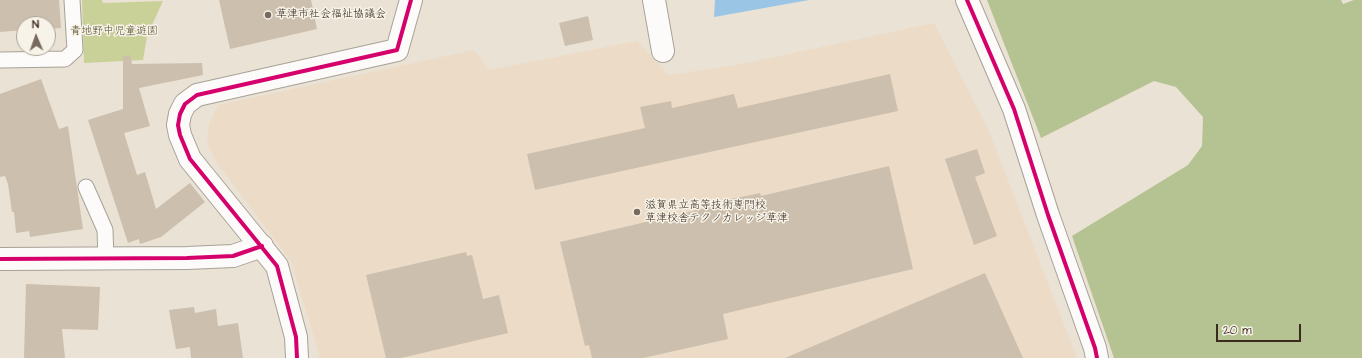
<!DOCTYPE html>
<meta charset="utf-8">
<style>
body{margin:0}
#map{position:relative;width:1362px;height:358px;overflow:hidden;background:#eae2d5;font-family:"Architects Daughter",sans-serif}
canvas{display:block}
.north{position:absolute;left:16px;top:16px;width:40px;height:40px;box-sizing:border-box;background:#f7f3e8;border:1px solid #aca397;border-radius:50%;rotate:358deg;font-size:11px;font-weight:700;line-height:16px;text-align:center;color:#3b2a1e}
.north::after{content:'';display:block;margin:auto;width:14px;height:18px;background:#786a5e;clip-path:polygon(50% 0,100% 100%,50% 72%,0 100%)}
.scale{position:absolute;left:1216px;top:324px;width:85px;height:18px;box-sizing:border-box;border:2px solid #3b2a1e;border-top:0;padding-left:5px;font-size:12px;line-height:14px;white-space:nowrap;color:#3b2a1e;-webkit-text-stroke:3px #f7f3e8;paint-order:stroke}
</style>
<div id="map">
<canvas width="1362" height="358"></canvas>
<div class="north">N</div>
<div class="scale">20 m</div>
</div>
<script>
const ctx = document.querySelector('canvas').getContext('2d');
ctx.lineJoin = 'round';
function fill(path, color) {
  ctx.fillStyle = color;
  ctx.fill(path, 'evenodd');
}
function toPath(rows) {
  const path = new Path2D();
  for (const r of rows) {
    path.moveTo(r[0], r[1]);
    for (let i = 2; i < r.length; i += 2) path.lineTo(r[i], r[i + 1]);
  }
  return path;
}
function strokePath(path, color, width, dash) {
  ctx.strokeStyle = color;
  ctx.lineWidth = width;
  ctx.lineCap = dash ? 'butt' : 'round';
  ctx.setLineDash(dash || []);
  ctx.stroke(path);
}
function label(font, color, halo, rows, align = 'center') {
  ctx.font = font + ' "Architects Daughter","Klee One",sans-serif';
  ctx.lineWidth = 3;
  ctx.setLineDash([]);
  ctx.textBaseline = 'middle';
  ctx.strokeStyle = halo;
  ctx.fillStyle = color;
  for (const [text, x, y, turn = 0] of rows) {
    ctx.save();
    ctx.translate(x, y);
    ctx.rotate((+turn || 0) * Math.PI / 180);
    ctx.textAlign = isNaN(turn) ? turn : align;
    if (halo) ctx.strokeText(text, 0, 0);
    ctx.fillText(text, 0, 0);
    ctx.restore();
  }
}
fill(toPath([
 [934,23,989,131,1077,358,318,358,319,354,291,261,217,163,207,144,209,124,218,105,474,50,489,70,637,41,669,75,737,65]
]), '#ecdcc7');
fill(toPath([
 [82,0,102,0,103,3,163,1,147,36,143,60,84,63]
]), '#c9d198');
fill(toPath([
 [987,0,1341,0,1343,4,1354,0,1362,0,1362,358,1114,358,1072,236,1188,165,1202,146,1203,117,1176,87,1154,81,1041,138]
]), '#b5c392');
fill(toPath([
 [715,0,809,0,714,17]
]), '#9ac5e5');
fill(toPath([
 [0,0,59,0,61,28,48,29,48,24,24,24,24,30,0,32],
 [219,0,311,0,317,29,230,49],
 [588,16,593,40,565,46,559,23],
 [130,55,132,64,202,63,203,75,139,88,150,126,124,133,137,175,145,172,156,209,190,183,205,202,161,237,140,244,139,239,128,243,88,120,123,109,123,56],
 [890,74,898,111,535,190,527,154,645,128,640,107,671,101,672,108,734,94,738,108],
 [41,79,59,129,68,126,83,229,30,237,29,231,16,233,14,212,12,212,8,184,5,176,0,177,0,94],
 [977,149,985,173,975,177,997,236,974,245,945,159],
 [889,166,913,269,723,314,728,339,643,358,592,358,589,345,585,346,560,242,723,204,722,201,760,193,761,196],
 [466,252,467,256,472,255,483,299,499,295,508,333,401,358,386,358,366,275],
 [985,273,1023,358,785,358],
 [26,284,100,287,98,330,62,329,65,358,24,358],
 [194,307,195,313,216,309,218,326,238,323,243,358,191,358,190,347,176,349,169,310]
]), '#ccbfad');
const lane = toPath([
 [0,60,65,59,75,50,72,0],
 [86,187,105,230,106,259]
]);
const street = toPath([
 [654,0,663,51],
 [967,0,1014,109,1048,215,1095,348,1097,358],
 [0,259,187,258,233,256,262,246],
 [297,358,296,337,277,266,190,159,180,135,178,125,180,114,185,104,197,95,397,50,411,0]
]);
strokePath(lane, '#a7a197', 17);
strokePath(street, '#a7a197', 24);
strokePath(lane, '#fcfbf9', 15);
strokePath(street, '#fcfbf9', 22);
strokePath(toPath([
 [967,0,1014,109,1048,215,1095,348,1097,358],
 [0,259,187,258,233,256,262,246],
 [297,358,296,337,277,266,190,159,180,135,178,125,180,114,185,104,197,95,397,50,411,0]
]), '#d6006c', 4);
for (const [x, y, r, color] of [
 [268,15,4,"#786a5e"],
 [637,212,4,"#786a5e"]
]) {
  const dot = new Path2D();
  dot.arc(x, y, r, 0, 2 * Math.PI);
  ctx.fillStyle = color;
  ctx.fill(dot);
  strokePath(dot, '#f7f3e8', 1.5);
}
label('11px', '#3b2a1e', '#f7f3e8', [
 ["草津市社会福祉協議会",276,15],
 ["滋賀県立高等技術専門校",645,206],
 ["草津校舎テクノカレッジ草津",645,219]
], 'left');
label('11px', '#585030', '#f7f3e8', [
 ["青地野中児童遊園",114,32]
]);
</script>
